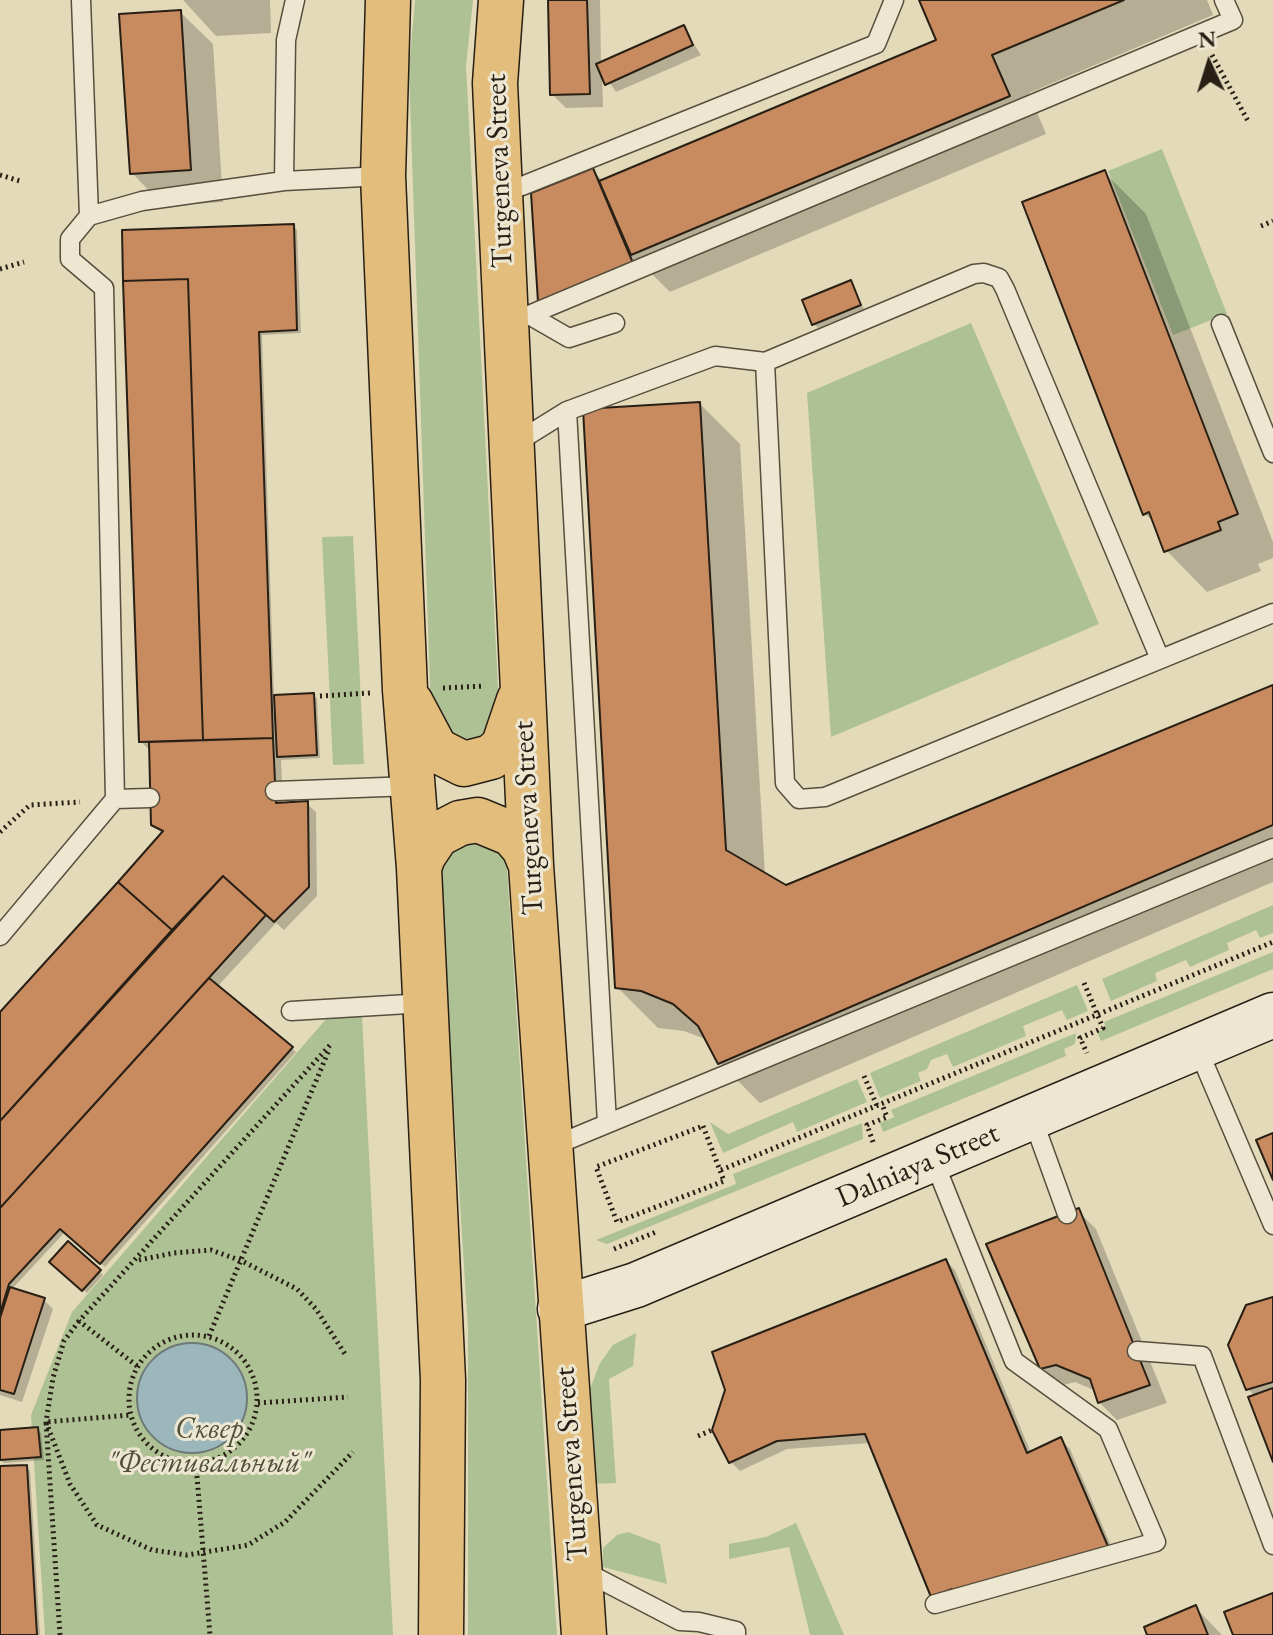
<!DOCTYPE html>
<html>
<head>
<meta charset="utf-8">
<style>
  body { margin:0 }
  #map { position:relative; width:1273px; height:1635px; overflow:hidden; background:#e3dab9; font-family:"EB Garamond",serif }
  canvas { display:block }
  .north { position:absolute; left:1169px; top:24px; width:80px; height:80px; -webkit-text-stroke:6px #ede7d2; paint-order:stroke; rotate:356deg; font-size:22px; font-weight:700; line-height:32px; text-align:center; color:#281f15 }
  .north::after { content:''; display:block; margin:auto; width:28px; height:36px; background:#281f15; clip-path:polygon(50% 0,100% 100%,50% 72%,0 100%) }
</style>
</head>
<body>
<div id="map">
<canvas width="1273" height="1635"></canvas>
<div class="north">N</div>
</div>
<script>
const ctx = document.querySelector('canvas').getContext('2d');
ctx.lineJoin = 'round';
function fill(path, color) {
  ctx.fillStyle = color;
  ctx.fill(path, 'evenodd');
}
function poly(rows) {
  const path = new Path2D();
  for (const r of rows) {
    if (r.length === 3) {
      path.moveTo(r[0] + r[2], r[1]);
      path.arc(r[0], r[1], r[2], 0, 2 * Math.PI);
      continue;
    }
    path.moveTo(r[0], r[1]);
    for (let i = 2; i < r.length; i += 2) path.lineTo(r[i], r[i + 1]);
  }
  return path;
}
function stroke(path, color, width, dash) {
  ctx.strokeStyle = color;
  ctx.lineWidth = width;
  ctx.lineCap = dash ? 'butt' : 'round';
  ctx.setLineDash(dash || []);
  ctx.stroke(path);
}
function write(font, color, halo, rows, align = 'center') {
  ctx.font = font + ' "EB Garamond",serif';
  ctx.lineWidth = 6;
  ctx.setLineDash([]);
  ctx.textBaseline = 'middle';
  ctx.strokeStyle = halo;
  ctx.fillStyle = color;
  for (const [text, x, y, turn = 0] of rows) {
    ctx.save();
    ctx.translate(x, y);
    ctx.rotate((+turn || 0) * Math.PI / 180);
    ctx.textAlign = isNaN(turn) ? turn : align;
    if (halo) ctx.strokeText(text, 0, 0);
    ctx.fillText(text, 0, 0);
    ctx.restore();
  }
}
fill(poly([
  [415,0,473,0,466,66,500,726,464,753,431,714,409,70],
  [1162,149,1227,314,1173,335,1108,171],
  [971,323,1099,624,831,737,807,393],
  [353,536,364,764,333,765,322,537],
  [471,836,506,854,557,1635,468,1635,468,1329,438,857],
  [1273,905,1273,933,1260,938,1256,930,1227,943,1229,950,1190,967,1186,960,1155,973,1157,981,1111,1001,1102,979],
  [1273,952,1273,969,1101,1041,1097,1032,1106,1028,1104,1022],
  [1077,985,1088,1011,1067,1020,1062,1010,1023,1026,1026,1036,953,1067,947,1054,931,1060,927,1069,918,1073,921,1081,880,1098,870,1073],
  [362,1016,393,1635,45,1635,31,1415,72,1312,327,1018],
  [1076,1033,1075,1044,1064,1049,1066,1056,883,1132,880,1123,894,1117,891,1110],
  [857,1079,867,1102,797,1132,793,1122,723,1153,710,1122,728,1134],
  [862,1123,863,1139,607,1244,596,1240,736,1184,733,1174],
  [636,1333,633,1366,609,1379,616,1483,591,1484,585,1402,600,1363,613,1345],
  [796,1523,844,1635,810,1635,789,1547,729,1559,729,1544,766,1537],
  [628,1532,660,1544,667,1584,603,1567,603,1548,617,1535]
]), '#aec194');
const water = poly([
  [192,1398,55]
]);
fill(water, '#9cb7bc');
stroke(water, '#6e7a79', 2);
fill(poly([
  [183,0,270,0,271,33,216,36],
  [550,0,600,0,601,64,683,27,701,55,616,92,602,72,603,107,566,108,552,94],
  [921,0,1207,0,1213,15,1029,93,1046,134,670,292,638,260,645,277,553,314,593,171,604,182,938,41],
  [180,12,213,44,223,202,164,206,132,173],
  [1105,173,1146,214,1273,542,1273,558,1258,564,1261,571,1207,592,1166,550,1156,524,1145,514],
  [293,226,297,230,301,333,262,335,274,697,313,695,317,699,320,758,281,760,283,805,307,804,316,812,317,896,284,930,276,923,217,987,296,1052,105,1267,65,1232,11,1290,44,1300,53,1309,22,1402,0,1395,0,1015,163,834,153,824,152,752,141,742,124,232],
  [850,282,864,309,818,328,814,324],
  [700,404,740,444,765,875,786,887,1273,687,1273,882,760,1103,719,1062,708,1040,684,1031,658,1028,617,987],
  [1078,1211,1096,1229,1167,1403,1117,1420,1099,1402,1096,1391,1075,1382,1060,1386,1042,1368],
  [69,1244,103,1275,87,1293,52,1262],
  [946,1261,955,1270,1031,1453,1061,1440,1070,1449,1117,1560,942,1605,870,1443,787,1449,740,1471,731,1462,715,1430],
  [1273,1299,1273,1456,1256,1397,1248,1389],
  [37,1429,41,1433,44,1460,4,1463,0,1460,0,1432],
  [26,1467,30,1471,40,1635,0,1635,0,1468],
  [1195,1607,1222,1635,1149,1635]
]), '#0003');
const building = poly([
  [548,0,587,0,590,94,550,95,548,0],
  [919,0,1124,0,992,55,1010,96,631,255,599,181,936,40,919,0],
  [181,10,191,170,130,174,119,14,181,10],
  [684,25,693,45,605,85,596,64,684,25],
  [593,168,633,263,538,302,531,193,593,168],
  [1105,170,1238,514,1218,522,1221,530,1164,552,1149,512,1143,515,1022,202,1105,170],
  [294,224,297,330,259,332,273,738,203,740,188,279,123,281,122,230,294,224],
  [188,279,203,740,139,742,123,281,188,279],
  [851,280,861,305,812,325,802,300,851,280],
  [700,402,726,850,786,885,1273,685,1273,825,718,1064,698,1026,673,1004,641,991,615,988,583,409,700,402],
  [314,693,317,755,277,757,274,695,314,693],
  [273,738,276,803,308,801,309,887,274,922,223,876,172,930,118,882,163,831,151,825,149,742,273,738],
  [223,876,266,915,0,1208,0,1121,223,876],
  [118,882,172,930,0,1121,0,1012,118,882],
  [209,978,293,1047,100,1264,60,1229,9,1284,0,1313,0,1208,209,978],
  [1273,1133,1273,1180,1256,1140,1273,1133],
  [1079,1208,1150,1385,1098,1403,1090,1379,1056,1365,1040,1369,986,1244,1079,1208],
  [68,1241,101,1270,82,1291,49,1262,68,1241],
  [946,1259,1027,1453,1061,1437,1110,1551,955,1595,952,1589,931,1597,865,1434,777,1441,729,1463,712,1430,725,1390,712,1352,946,1259],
  [10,1287,45,1298,14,1394,0,1390,0,1318,10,1287],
  [1273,1297,1273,1382,1246,1390,1228,1345,1246,1305,1273,1297],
  [1273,1388,1273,1462,1248,1397,1273,1388],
  [38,1427,41,1457,0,1460,0,1430,38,1427],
  [27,1465,37,1635,0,1635,0,1466,27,1465],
  [1273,1593,1273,1635,1233,1635,1224,1612,1273,1593],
  [1196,1605,1208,1635,1147,1635,1144,1627,1196,1605]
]);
fill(building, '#c88b5f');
stroke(building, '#281f15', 2);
const lane = poly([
  [81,0,89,216,70,239,70,259,104,288,115,799],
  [284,181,286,40,295,0],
  [500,188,522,186,876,44,894,0],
  [89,216,142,201,284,181,383,176],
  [529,315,569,338,615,323],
  [506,320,529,315,1233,20,1224,0],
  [1221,324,1273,453],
  [765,362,785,783,799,799,825,797,1273,613],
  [567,411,607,1123],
  [514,444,567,411,715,356,765,362,974,274,984,273,999,278,1005,289,1160,659],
  [275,791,412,786],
  [0,936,115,799,150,798],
  [291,1011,425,1003],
  [1197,1047,1273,1225],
  [1032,1117,1067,1214],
  [551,1147,1273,848],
  [933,1159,1014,1361,1108,1429,1156,1542,935,1604],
  [1137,1351,1202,1356,1273,1545],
  [580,1569,680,1621,699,1622,736,1631,736,1635]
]);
const secondary = poly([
  [560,1309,636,1285,1273,1015]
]);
const primary = poly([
  [388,0,383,176,405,690,419,868,443,1380,441,1635],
  [501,0,495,83,531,865,584,1635],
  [411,703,436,750,464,764,491,757,503,747,519,700],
  [419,868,423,856,437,835,460,823,478,820,512,834,524,848,531,865]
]);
stroke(lane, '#574e3e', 21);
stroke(secondary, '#281f15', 47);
stroke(primary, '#281f15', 47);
stroke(poly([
  [1212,55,1248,121],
  [0,175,20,181],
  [1261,226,1273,221],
  [0,269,24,262],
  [443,688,485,686],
  [320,696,370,693],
  [0,832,30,805,80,802],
  [1084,983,1103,1028,1080,1038,1087,1053],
  [864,1076,877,1106],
  [703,1126,724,1181,617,1222,596,1167,703,1126],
  [873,1142,867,1125,887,1117,882,1104],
  [721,1170,1273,942],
  [614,1249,656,1232],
  [139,1260,174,1253,211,1250,242,1261,297,1289,316,1309,345,1354],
  [79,1321,64,1341,53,1378,46,1422,70,1484,97,1525,152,1550,187,1555,248,1545,285,1522,353,1452],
  [193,1399,64],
  [209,1336,329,1050],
  [137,1366,79,1321,332,1043],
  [258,1403,348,1397],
  [698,1436,712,1430],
  [196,1464,210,1635],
  [60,1635,46,1422,130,1415]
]), '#281f15', 5, [2, 4]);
stroke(lane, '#ede7d2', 18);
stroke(secondary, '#ede7d2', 44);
stroke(primary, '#e2bd7c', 44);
write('30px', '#281f15', '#ede7d2', [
  ["Turgeneva Street",500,171,-92],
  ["Turgeneva Street",529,818,-93],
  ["Dalniaya Street",918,1166,-23],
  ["Turgeneva Street",572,1464,-94]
]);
write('italic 30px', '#50503b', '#ede7d2', [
  ["Сквер",209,1430],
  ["\"Фестивальный\"",209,1464]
]);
</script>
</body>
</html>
